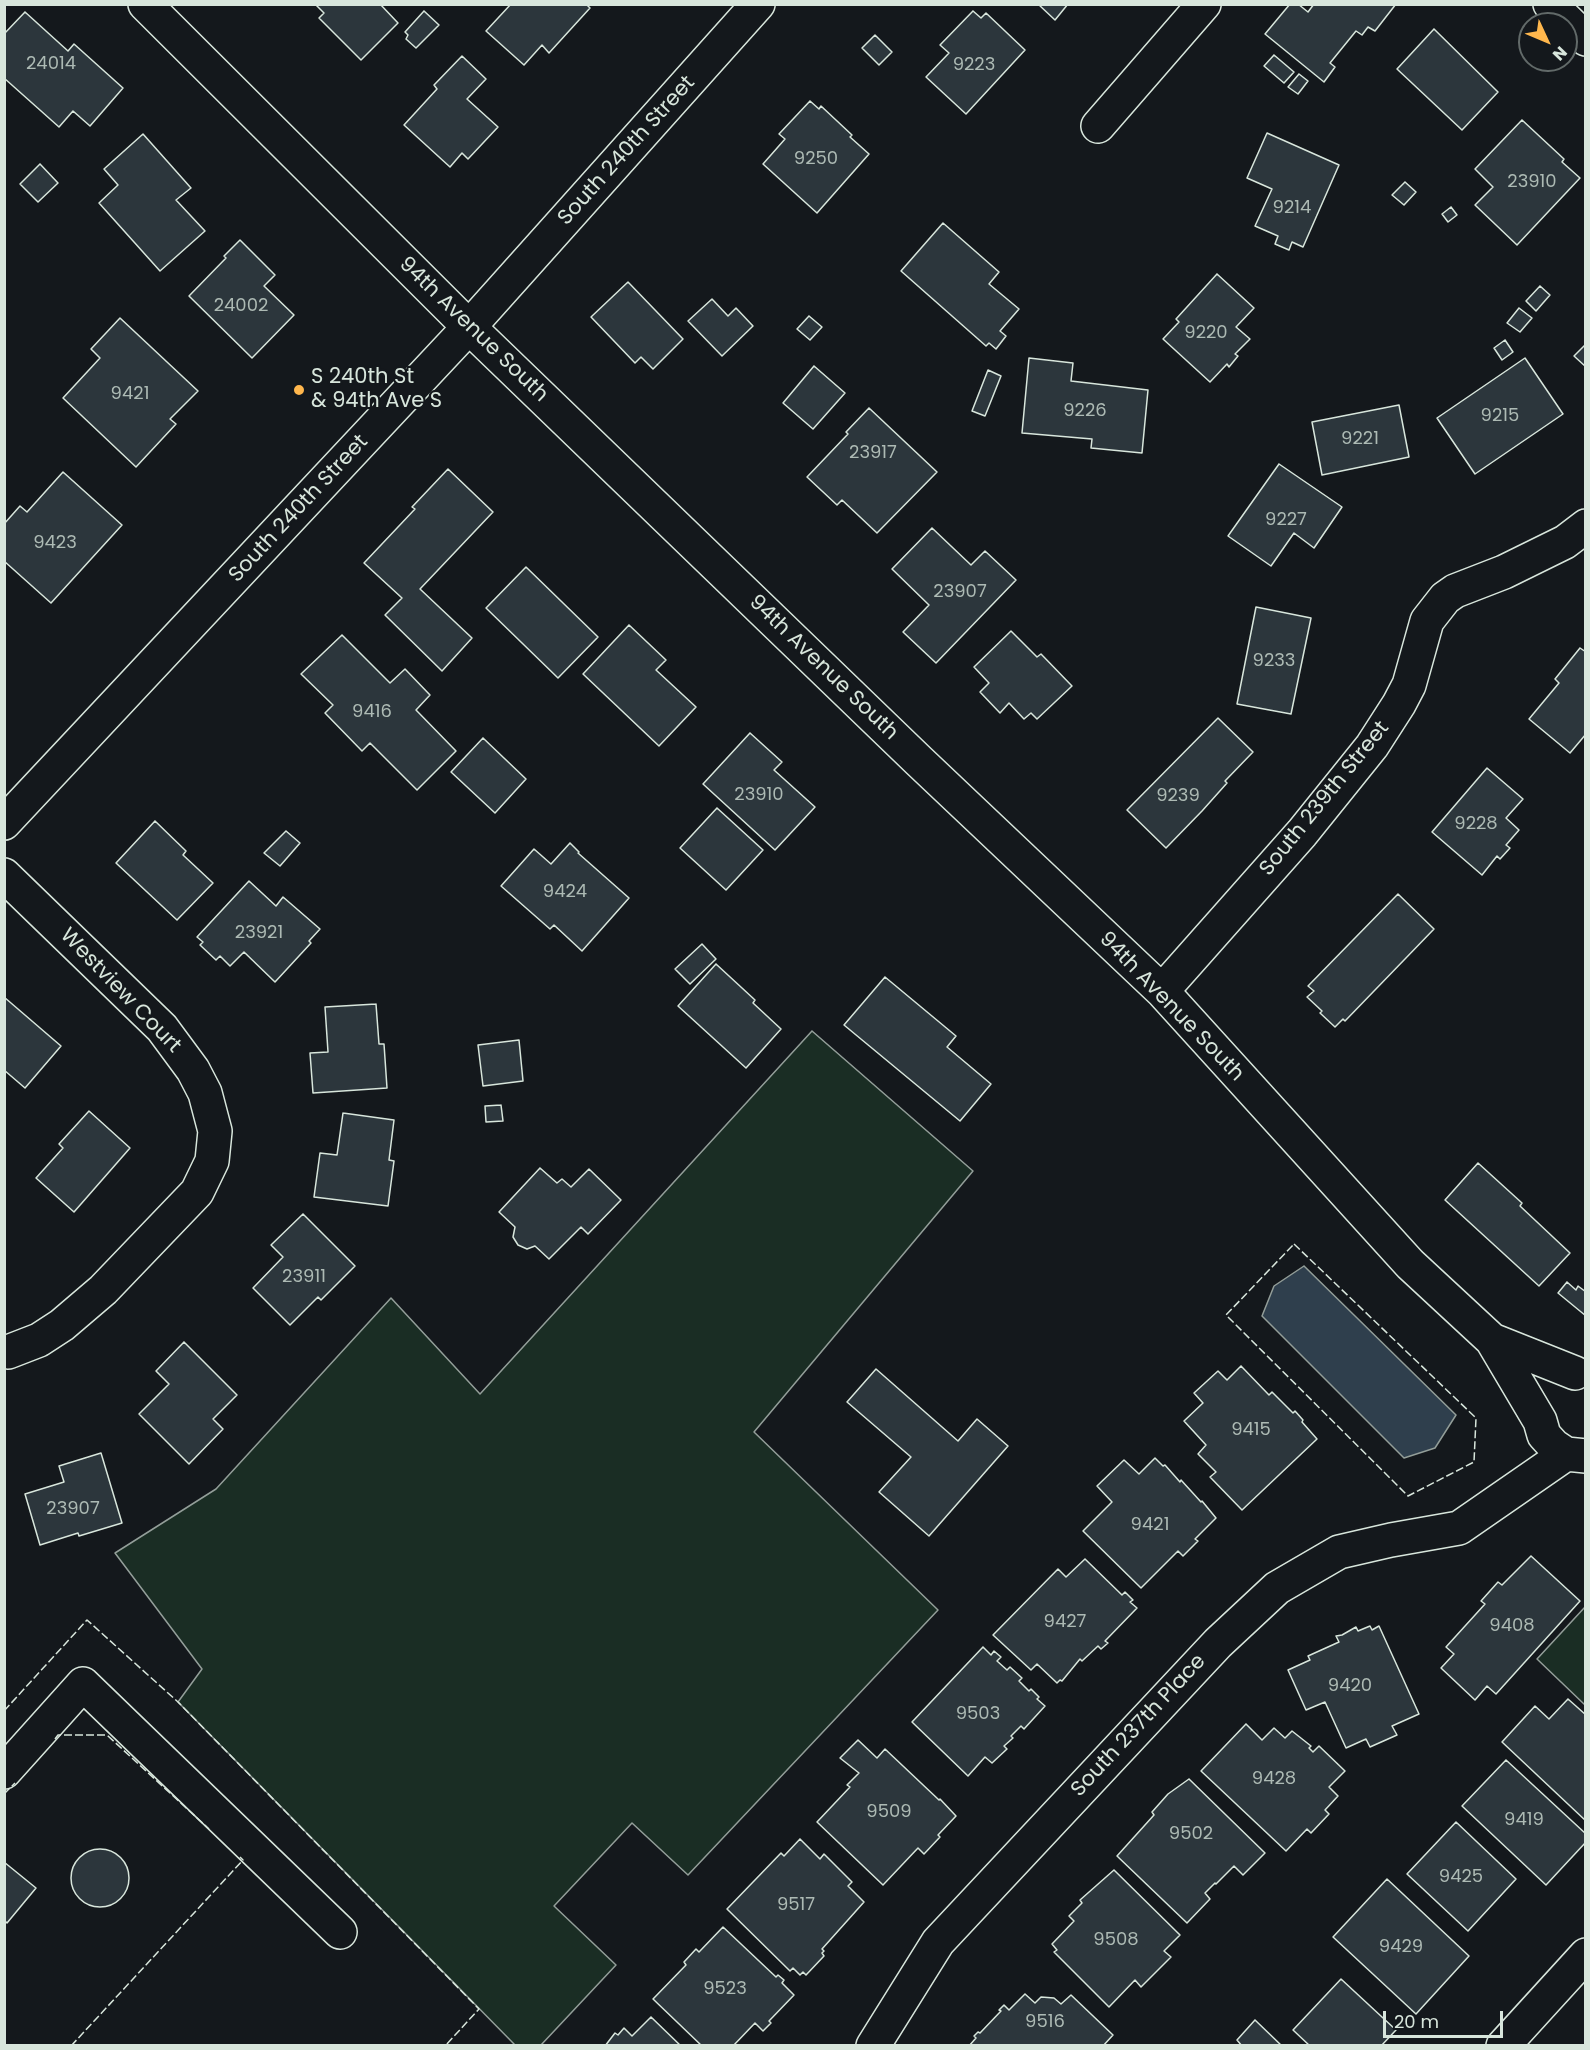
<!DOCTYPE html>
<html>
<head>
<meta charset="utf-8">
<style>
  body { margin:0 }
  #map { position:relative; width:1590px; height:2050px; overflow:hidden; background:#14181c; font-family:Poppins,sans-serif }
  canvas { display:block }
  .frame { position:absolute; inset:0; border:6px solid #d8e6dc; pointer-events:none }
  .north { position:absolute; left:1518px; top:12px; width:60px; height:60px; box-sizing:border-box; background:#14181c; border:2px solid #626a69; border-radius:50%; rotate:134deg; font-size:16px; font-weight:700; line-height:24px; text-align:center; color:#d8e6dc }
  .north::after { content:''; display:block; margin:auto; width:21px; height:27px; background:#ffb74d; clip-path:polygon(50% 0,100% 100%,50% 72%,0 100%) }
  .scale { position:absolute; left:1383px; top:2011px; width:120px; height:27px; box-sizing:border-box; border:3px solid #d8e6dc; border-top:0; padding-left:8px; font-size:18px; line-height:21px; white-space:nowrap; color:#d8e6dc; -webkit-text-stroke:4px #14181c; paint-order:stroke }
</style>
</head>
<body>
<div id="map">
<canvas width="1590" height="2050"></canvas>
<div class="frame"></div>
<div class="north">N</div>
<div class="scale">20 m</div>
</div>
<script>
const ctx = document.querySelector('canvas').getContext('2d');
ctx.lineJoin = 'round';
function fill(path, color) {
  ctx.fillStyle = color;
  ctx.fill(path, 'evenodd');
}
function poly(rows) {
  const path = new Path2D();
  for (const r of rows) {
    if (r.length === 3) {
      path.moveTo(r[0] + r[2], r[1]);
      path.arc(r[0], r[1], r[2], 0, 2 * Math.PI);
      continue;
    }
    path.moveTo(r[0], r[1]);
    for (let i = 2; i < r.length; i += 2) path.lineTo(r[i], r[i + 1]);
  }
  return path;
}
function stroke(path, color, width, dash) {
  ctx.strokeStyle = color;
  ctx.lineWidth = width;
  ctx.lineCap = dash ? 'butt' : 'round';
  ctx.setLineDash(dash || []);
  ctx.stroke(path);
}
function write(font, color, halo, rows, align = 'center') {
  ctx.font = font + ' Poppins,sans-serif';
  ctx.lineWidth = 4.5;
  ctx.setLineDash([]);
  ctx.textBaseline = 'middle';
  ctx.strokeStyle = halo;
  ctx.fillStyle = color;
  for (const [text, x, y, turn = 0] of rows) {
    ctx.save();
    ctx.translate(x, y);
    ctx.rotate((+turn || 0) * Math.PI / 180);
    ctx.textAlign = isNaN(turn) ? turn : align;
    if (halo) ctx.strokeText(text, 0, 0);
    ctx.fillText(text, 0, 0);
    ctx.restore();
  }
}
const green = poly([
  [812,1031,973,1171,754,1432,938,1610,688,1875,632,1823,554,1906,616,1965,541,2045,515,2045,178,1702,202,1669,115,1553,216,1489,391,1298,480,1394,812,1031],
  [1585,1607,1585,1705,1537,1659,1585,1607]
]);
fill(green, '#1a2d24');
stroke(green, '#939e99', 1.5);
const water = poly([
  [1304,1266,1456,1415,1435,1448,1404,1458,1262,1316,1274,1286,1304,1266]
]);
fill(water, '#2f3f4d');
stroke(water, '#939e99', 1.5);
const building = poly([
  [315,4,380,4,398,23,361,60,319,18,324,13,315,4],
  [511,4,586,4,590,8,549,53,542,45,524,65,486,31,511,4],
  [1038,4,1068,4,1055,20,1038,4],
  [1290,4,1298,4,1308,12,1314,4,1396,4,1375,31,1368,27,1362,35,1356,31,1330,63,1335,67,1324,82,1265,34,1290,4],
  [424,11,439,25,416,48,406,39,408,35,405,32,424,11],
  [973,11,981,18,986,13,1025,50,966,114,926,77,949,53,940,45,973,11],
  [25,12,68,51,74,44,123,88,90,126,73,111,59,127,4,78,4,34,25,12],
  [1434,29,1498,92,1462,130,1397,69,1434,29],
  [875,35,892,52,879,65,862,48,875,35],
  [1274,55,1294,72,1284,83,1264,66,1274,55],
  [462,56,486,79,467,99,498,127,468,159,462,153,450,167,404,125,437,89,434,85,462,56],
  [1299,74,1308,81,1298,94,1288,87,1299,74],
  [810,101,819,109,821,106,852,135,850,137,869,154,817,213,763,164,785,139,779,134,810,101],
  [1522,120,1564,159,1562,162,1580,178,1517,245,1475,205,1493,187,1475,169,1522,120],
  [1267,133,1339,165,1303,247,1292,242,1289,250,1275,244,1278,236,1255,226,1272,189,1247,178,1267,133],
  [143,134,191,188,176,200,205,231,160,271,99,203,118,185,104,169,143,134],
  [40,164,58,183,38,202,20,184,40,164],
  [1405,182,1416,192,1404,205,1392,195,1405,182],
  [1451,207,1457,215,1448,222,1442,214,1451,207],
  [943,223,999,272,989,284,1019,309,1000,331,1006,336,996,349,989,343,986,346,901,271,943,223],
  [240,240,275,275,264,286,294,315,252,358,189,296,226,258,224,256,240,240],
  [1217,274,1254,308,1236,327,1250,339,1235,354,1238,356,1229,367,1227,364,1210,382,1163,339,1179,322,1176,319,1217,274],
  [628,282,683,339,653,369,641,357,635,363,591,317,628,282],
  [1540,286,1550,295,1536,311,1526,301,1540,286],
  [712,299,728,316,736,308,753,326,722,356,688,321,712,299],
  [1519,308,1532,318,1520,332,1507,323,1519,308],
  [809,316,822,327,810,340,797,329,809,316],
  [120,318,198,391,170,419,176,424,136,467,63,398,100,358,91,349,120,318],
  [1505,340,1513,352,1502,360,1494,348,1505,340],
  [1586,344,1586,367,1574,356,1586,344],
  [1029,358,1073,363,1071,381,1148,390,1142,453,1091,448,1092,439,1022,433,1029,358],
  [1525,358,1563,414,1475,474,1437,418,1525,358],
  [814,366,845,393,813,429,783,403,814,366],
  [988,370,1001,376,985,416,972,411,988,370],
  [1399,405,1409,457,1322,475,1312,422,1399,405],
  [869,408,937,472,877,533,842,500,837,505,807,477,848,434,846,432,869,408],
  [1279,464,1342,507,1314,548,1294,533,1271,566,1228,536,1279,464],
  [448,469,493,512,420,589,472,638,442,671,385,615,402,598,364,563,415,509,412,507,448,469],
  [63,472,122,525,51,603,4,561,4,524,20,506,27,512,63,472],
  [932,528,971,565,985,551,1016,580,936,663,903,632,929,605,892,569,932,528],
  [526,567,598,637,558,678,486,608,526,567],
  [1256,607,1311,618,1291,714,1237,704,1256,607],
  [629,625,666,660,656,670,696,707,659,746,583,674,629,625],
  [1011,631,1037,657,1041,654,1072,686,1037,719,1031,713,1024,719,1009,703,1000,713,980,692,989,683,974,667,1011,631],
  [342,635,390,683,405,669,430,695,416,710,456,751,417,790,370,743,362,751,325,713,333,705,301,674,342,635],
  [1580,648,1586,652,1586,734,1570,753,1529,719,1559,683,1555,679,1580,648],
  [1218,718,1253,752,1225,781,1227,783,1202,811,1166,848,1127,810,1218,718],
  [750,733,782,762,774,770,815,807,775,850,703,784,750,733],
  [483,738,526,779,495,813,451,772,483,738],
  [1487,768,1523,799,1506,818,1519,830,1506,845,1510,848,1500,859,1497,856,1482,875,1432,832,1487,768],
  [717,808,763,850,726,890,680,848,717,808],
  [155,821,186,851,183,855,213,883,177,920,116,863,155,821],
  [286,831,300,843,280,866,264,853,286,831],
  [570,843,579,852,578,853,629,898,582,951,554,925,550,929,501,886,534,849,551,864,570,843],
  [249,881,276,906,283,897,320,929,309,941,311,943,275,982,244,952,230,966,220,956,216,960,200,945,203,942,197,937,249,881],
  [1398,894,1434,929,1345,1021,1343,1019,1335,1027,1320,1013,1322,1011,1307,997,1314,991,1308,986,1398,894],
  [702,944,716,959,690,984,675,969,702,944],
  [716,964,755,1000,753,1003,781,1029,746,1068,678,1006,716,964],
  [885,977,956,1036,947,1047,991,1084,960,1121,844,1025,885,977],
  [4,997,61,1046,25,1088,4,1070,4,997],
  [376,1004,379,1044,384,1044,387,1088,313,1093,310,1053,328,1052,325,1007,376,1004],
  [519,1040,523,1081,483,1086,478,1045,519,1040],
  [501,1105,503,1121,486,1122,485,1106,501,1105],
  [89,1111,130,1148,74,1212,36,1178,63,1148,59,1144,89,1111],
  [343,1113,394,1120,389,1160,394,1161,388,1206,314,1197,320,1153,337,1155,343,1113],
  [1478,1163,1522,1203,1520,1206,1570,1253,1539,1286,1445,1200,1478,1163],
  [540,1168,557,1183,562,1179,571,1187,589,1169,621,1200,588,1234,581,1227,549,1259,535,1246,527,1249,518,1245,513,1237,515,1227,499,1212,540,1168],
  [303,1214,355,1266,321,1300,318,1297,290,1325,253,1288,283,1257,271,1245,303,1214],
  [1567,1282,1576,1290,1578,1286,1586,1292,1586,1316,1558,1293,1567,1282],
  [184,1342,237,1395,213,1419,223,1429,189,1464,139,1414,169,1384,156,1371,184,1342],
  [1241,1366,1269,1395,1272,1392,1293,1413,1295,1411,1303,1420,1302,1422,1317,1439,1242,1510,1210,1477,1216,1472,1198,1454,1206,1445,1184,1421,1203,1403,1194,1393,1218,1371,1227,1380,1241,1366],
  [876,1369,958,1441,977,1419,1008,1446,929,1536,879,1492,911,1457,847,1402,876,1369],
  [101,1453,122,1523,79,1536,78,1533,40,1545,25,1494,64,1482,59,1466,101,1453],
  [1155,1458,1163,1466,1165,1465,1180,1482,1181,1480,1201,1502,1202,1501,1216,1518,1195,1539,1198,1541,1183,1556,1178,1551,1141,1588,1083,1531,1112,1502,1097,1486,1124,1460,1139,1474,1155,1458],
  [1531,1556,1580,1601,1496,1694,1487,1686,1475,1700,1441,1668,1454,1654,1446,1647,1485,1604,1481,1601,1498,1582,1502,1585,1531,1556],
  [1085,1559,1122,1595,1125,1592,1133,1600,1130,1602,1137,1608,1105,1641,1108,1643,1101,1649,1098,1646,1082,1661,1080,1659,1062,1681,1060,1680,1057,1683,1037,1664,1031,1670,993,1635,1058,1569,1066,1577,1085,1559],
  [1370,1626,1372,1630,1379,1626,1419,1714,1392,1726,1397,1735,1370,1747,1366,1739,1346,1748,1325,1702,1306,1710,1288,1670,1310,1660,1308,1656,1339,1642,1336,1636,1342,1635,1356,1627,1358,1631,1370,1626],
  [983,1647,991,1655,994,1651,1001,1657,997,1661,1007,1670,1010,1667,1022,1678,1019,1681,1029,1691,1031,1689,1039,1697,1037,1699,1045,1706,1024,1729,1021,1726,1011,1736,1013,1738,1004,1746,1007,1749,992,1763,985,1757,968,1776,912,1722,983,1647],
  [1568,1699,1586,1715,1586,1821,1502,1742,1535,1706,1549,1719,1568,1699],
  [1246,1724,1262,1740,1274,1728,1285,1738,1292,1731,1311,1746,1309,1748,1313,1752,1319,1746,1345,1771,1329,1787,1338,1796,1325,1810,1329,1814,1311,1833,1307,1829,1286,1851,1201,1771,1246,1724],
  [858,1740,877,1758,885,1749,939,1800,940,1799,956,1816,938,1835,940,1837,924,1854,918,1848,883,1885,817,1822,850,1787,847,1785,859,1773,840,1758,858,1740],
  [1506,1760,1586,1834,1586,1842,1546,1885,1462,1806,1506,1760],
  [1189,1779,1265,1853,1243,1875,1234,1866,1216,1884,1215,1883,1205,1893,1210,1899,1187,1923,1117,1856,1154,1815,1152,1812,1168,1794,1189,1779],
  [1456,1822,1516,1879,1468,1931,1407,1874,1456,1822],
  [800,1839,820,1859,824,1854,852,1882,848,1886,864,1902,822,1949,824,1951,822,1953,824,1956,806,1975,803,1972,800,1975,793,1968,790,1971,727,1909,781,1853,784,1856,800,1839],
  [100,1878,29],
  [4,1862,36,1888,7,1923,4,1920,4,1862],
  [1114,1870,1180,1935,1164,1951,1171,1957,1141,1987,1135,1980,1109,2007,1054,1952,1057,1950,1052,1944,1074,1921,1069,1916,1082,1903,1080,1900,1114,1870],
  [1387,1879,1469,1956,1416,2014,1333,1937,1387,1879],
  [723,1927,776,1977,778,1975,784,1980,782,1983,794,1995,769,2021,771,2023,763,2031,755,2023,733,2046,702,2046,653,1999,686,1965,684,1962,696,1949,699,1952,723,1927],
  [1341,1979,1396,2030,1381,2046,1310,2046,1293,2030,1341,1979],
  [1025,1994,1035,2003,1041,1997,1054,1998,1061,2004,1071,1995,1113,2035,1103,2046,969,2046,976,2038,974,2036,978,2032,980,2033,1001,2011,999,2010,1004,2005,1009,2010,1025,1994],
  [651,2017,681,2046,605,2046,615,2033,618,2035,624,2028,632,2036,651,2017],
  [1255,2020,1282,2046,1242,2046,1237,2040,1255,2020]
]);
fill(building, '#2c363c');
stroke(building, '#d8e6dc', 1.5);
const minor = poly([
  [145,4,469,327,919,761,1162,991,1410,1264,1492,1340,1540,1421,1544,1435,1554,1446,1566,1454,1586,1456],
  [1550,4,1586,39],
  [1098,126,1204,4],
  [4,875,162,1028,193,1070,205,1093,215,1131,212,1161,197,1192,103,1290,62,1325,39,1340,8,1352],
  [1162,991,1302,833,1372,746,1399,704,1409,685,1427,621,1445,598,1455,591,1504,572,1565,542,1586,526],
  [1492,1340,1575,1373],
  [4,1772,83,1684,340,1932],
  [873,2046,938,1942,1218,1643,1277,1588,1339,1552,1391,1540,1459,1528,1566,1454],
  [1503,2046,1586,1955]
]);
const major = poly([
  [4,823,469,327,758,4]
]);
stroke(minor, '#d8e6dc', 36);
stroke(major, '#d8e6dc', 36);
stroke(minor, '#14181c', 33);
stroke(major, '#14181c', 33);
stroke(poly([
  [1294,1244,1476,1418,1474,1462,1408,1496,1226,1315,1294,1244],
  [4,1711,87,1620,178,1702,479,2009,445,2046],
  [55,1739,58,1735,107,1735,209,1829],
  [4,1794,15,1783],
  [71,2046,243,1860,240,1857]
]), '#d8e6dc', 1.5, [8, 3]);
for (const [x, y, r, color] of [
  [299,390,6,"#ffb74d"]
]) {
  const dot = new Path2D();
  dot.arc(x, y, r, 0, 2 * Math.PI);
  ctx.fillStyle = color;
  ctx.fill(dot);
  stroke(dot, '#14181c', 2);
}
write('18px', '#adbab4', null, [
  ["24014",51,64],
  ["9223",974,65],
  ["9250",816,159],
  ["23910",1532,182],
  ["9214",1292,208],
  ["24002",241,306],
  ["9220",1206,333],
  ["9421",130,394],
  ["9226",1085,411],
  ["9215",1500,416],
  ["9221",1360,439],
  ["23917",873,453],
  ["9227",1286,520],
  ["9423",55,543],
  ["23907",960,592],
  ["9233",1274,661],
  ["9416",372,712],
  ["23910",759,795],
  ["9239",1178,796],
  ["9228",1476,824],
  ["9424",565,892],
  ["23921",259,933],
  ["23911",304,1277],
  ["9415",1251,1430],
  ["23907",73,1509],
  ["9421",1150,1525],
  ["9427",1065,1622],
  ["9408",1512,1626],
  ["9420",1350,1686],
  ["9503",978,1714],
  ["9428",1274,1779],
  ["9509",889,1812],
  ["9419",1524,1820],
  ["9502",1191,1834],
  ["9425",1461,1877],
  ["9517",796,1905],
  ["9508",1116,1940],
  ["9429",1401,1947],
  ["9523",725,1989],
  ["9516",1045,2022]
]);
write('21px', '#d8e6dc', '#14181c', [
  ["South 240th Street",627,151,-48],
  ["94th Avenue South",473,330,44],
  ["South 240th Street",299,509,-47],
  ["94th Avenue South",823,668,44],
  ["South 239th Street",1325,799,-51],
  ["Westview Court",120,991,46],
  ["94th Avenue South",1171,1007,46],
  ["South 237th Place",1139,1726,-47]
]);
write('21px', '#d8e6dc', '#14181c', [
  ["S 240th St",311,378],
  ["& 94th Ave S",311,402]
], 'left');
</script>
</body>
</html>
